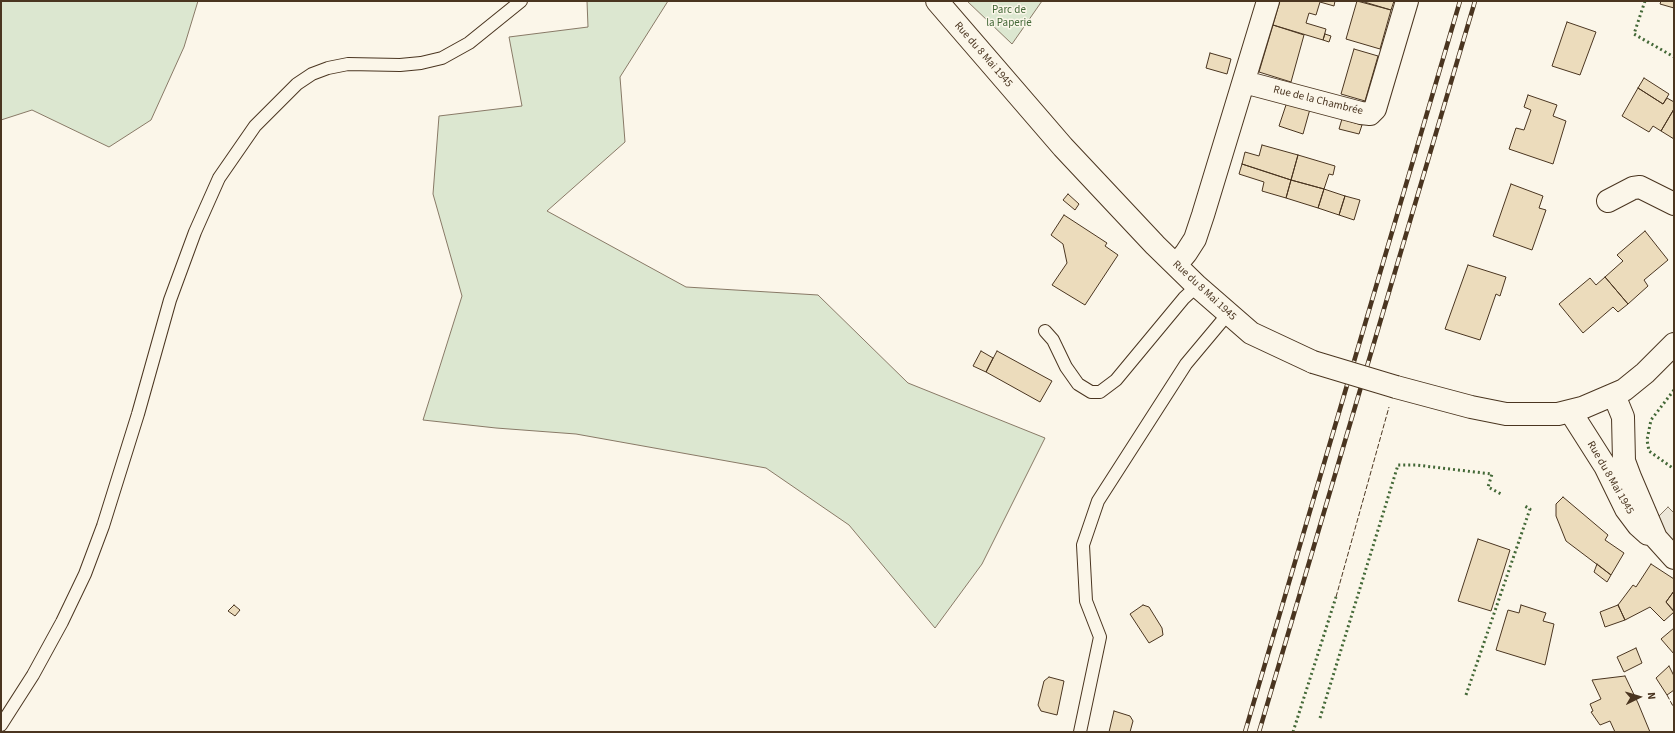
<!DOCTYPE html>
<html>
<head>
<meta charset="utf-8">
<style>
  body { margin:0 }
  #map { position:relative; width:1675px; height:733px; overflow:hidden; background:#fbf6e9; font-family:"Source Sans 3",sans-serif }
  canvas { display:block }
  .frame { position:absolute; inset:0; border:2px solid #4a3520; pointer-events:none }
  .north { position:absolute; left:1619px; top:677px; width:40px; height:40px; -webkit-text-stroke:3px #fbf6e9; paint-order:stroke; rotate:85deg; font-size:11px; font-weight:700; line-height:16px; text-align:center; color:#4a3520 }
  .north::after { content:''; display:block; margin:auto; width:14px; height:18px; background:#4a3520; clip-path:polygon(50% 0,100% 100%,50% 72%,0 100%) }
</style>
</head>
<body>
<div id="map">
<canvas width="1675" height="733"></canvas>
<div class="frame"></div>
<div class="north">N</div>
</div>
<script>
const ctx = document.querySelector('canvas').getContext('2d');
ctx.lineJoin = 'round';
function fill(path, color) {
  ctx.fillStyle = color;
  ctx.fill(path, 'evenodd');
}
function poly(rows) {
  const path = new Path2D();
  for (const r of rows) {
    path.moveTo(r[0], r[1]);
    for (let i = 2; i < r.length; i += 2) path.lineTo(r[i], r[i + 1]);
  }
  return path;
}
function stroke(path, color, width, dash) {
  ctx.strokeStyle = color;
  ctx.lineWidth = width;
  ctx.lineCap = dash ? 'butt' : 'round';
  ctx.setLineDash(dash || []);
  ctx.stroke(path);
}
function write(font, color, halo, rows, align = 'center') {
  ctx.font = font + ' "Source Sans 3",sans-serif';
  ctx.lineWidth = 3;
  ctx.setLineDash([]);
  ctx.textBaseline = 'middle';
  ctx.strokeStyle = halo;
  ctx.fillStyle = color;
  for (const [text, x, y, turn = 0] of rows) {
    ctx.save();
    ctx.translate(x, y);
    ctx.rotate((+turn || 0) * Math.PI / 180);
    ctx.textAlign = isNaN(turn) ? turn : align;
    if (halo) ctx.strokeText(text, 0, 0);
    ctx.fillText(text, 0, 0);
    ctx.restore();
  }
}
const green = poly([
  [1,1,198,1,184,47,151,120,109,147,32,110,1,120,1,1],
  [587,1,668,1,620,77,625,142,547,211,686,287,818,295,908,383,1045,438,982,564,935,628,849,525,766,468,576,434,496,428,423,420,462,296,433,194,439,116,522,106,509,37,588,27,587,1],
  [967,1,1042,1,1012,44,967,1]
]);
fill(green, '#dce7d0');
stroke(green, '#887966', 1);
const parking = poly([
  [1668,507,1674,513,1674,543,1653,522,1668,507]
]);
fill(parking, '#ede7d9');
stroke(parking, '#887966', 1);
const building = poly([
  [1280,1,1335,1,1334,6,1320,2,1316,15,1309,13,1306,23,1326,29,1323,40,1273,25,1280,1],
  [1357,1,1391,10,1380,49,1346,39,1357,1],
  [1361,1,1394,1,1391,10,1361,1],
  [1661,1,1674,1,1674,8,1660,4,1661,1],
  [1567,22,1596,32,1580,75,1552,66,1567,22],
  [1273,25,1304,35,1291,82,1259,72,1273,25],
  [1325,34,1331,36,1329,42,1323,40,1325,34],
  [1354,49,1378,56,1365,101,1341,94,1354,49],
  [1210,53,1231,59,1227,74,1206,68,1210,53],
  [1644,78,1669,94,1663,104,1638,88,1644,78],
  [1638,88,1663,104,1667,98,1674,102,1674,109,1661,131,1653,126,1649,132,1622,116,1638,88],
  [1528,95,1557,105,1553,116,1566,121,1553,164,1509,149,1516,128,1524,130,1531,110,1524,107,1528,95],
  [1287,102,1310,109,1303,134,1279,126,1287,102],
  [1674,109,1674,139,1661,131,1674,109],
  [1342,119,1362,125,1359,134,1339,129,1342,119],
  [1262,145,1298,155,1291,180,1242,164,1245,152,1259,156,1262,145],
  [1298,155,1335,166,1333,175,1329,174,1324,189,1291,180,1298,155],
  [1242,164,1291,180,1286,198,1262,191,1264,182,1239,174,1242,164],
  [1291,180,1324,189,1318,208,1286,198,1291,180],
  [1511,184,1543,196,1539,208,1546,210,1532,250,1493,236,1511,184],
  [1324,189,1345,196,1339,215,1318,208,1324,189],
  [1068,194,1079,204,1075,210,1063,200,1068,194],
  [1345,196,1360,200,1354,220,1339,215,1345,196],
  [1064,215,1107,243,1105,246,1118,255,1085,305,1052,285,1067,263,1063,244,1051,235,1064,215],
  [1645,231,1668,260,1644,280,1648,286,1628,304,1605,277,1623,261,1617,255,1645,231],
  [1468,265,1506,277,1500,296,1496,294,1480,340,1445,329,1468,265],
  [1605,277,1628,304,1618,312,1613,307,1583,333,1559,304,1590,278,1596,285,1605,277],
  [981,351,993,358,986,372,973,366,981,351],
  [997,351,1052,381,1040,402,986,372,997,351],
  [1563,497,1608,535,1605,540,1624,553,1611,575,1566,541,1556,516,1556,504,1563,497],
  [1478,539,1510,550,1491,611,1458,601,1478,539],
  [1597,564,1611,575,1607,582,1594,572,1597,564],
  [1651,564,1674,579,1674,591,1666,602,1674,612,1664,621,1650,607,1625,620,1618,605,1633,585,1636,587,1651,564],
  [1674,591,1674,611,1666,602,1674,591],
  [234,605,240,610,235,616,228,611,234,605],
  [1143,605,1149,607,1162,628,1163,635,1149,643,1130,614,1143,605],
  [1521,605,1546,613,1543,621,1554,624,1545,665,1496,650,1508,610,1519,613,1521,605],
  [1618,605,1625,620,1605,627,1600,612,1618,605],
  [1674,628,1674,654,1661,639,1674,628],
  [1636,648,1642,663,1624,672,1617,657,1636,648],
  [1669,666,1674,676,1674,690,1667,695,1656,678,1669,666],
  [1625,676,1638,703,1650,732,1615,732,1610,721,1600,725,1591,712,1593,711,1590,704,1601,699,1592,680,1625,676],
  [1049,677,1064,681,1057,715,1041,711,1038,705,1044,681,1049,677],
  [1114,711,1130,716,1133,721,1130,732,1109,732,1114,711]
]);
fill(building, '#ecdcbc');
stroke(building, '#4a3520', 1);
const service = poly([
  [1045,331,1053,340,1066,367,1078,384,1091,392,1100,392,1116,380,1184,298,1197,286],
  [1,725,33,675,62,622,85,574,103,526,138,414,170,300,195,232,219,178,255,126,297,84,312,74,328,68,348,64,400,65,421,63,442,58,469,43,521,1],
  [1080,732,1100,637,1086,601,1083,545,1098,501,1186,364,1227,315]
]);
const minor = poly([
  [937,1,1063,147,1155,245,1197,286,1251,333,1313,362],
  [1244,82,1361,113,1370,114,1375,109,1407,1],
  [1608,201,1633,188,1640,187,1674,204],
  [1176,265,1186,253,1195,239,1203,215,1268,1],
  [1396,387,1471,407,1506,414,1558,414,1582,408,1624,390,1645,373,1674,344],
  [1614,395,1623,417,1624,461,1630,477,1656,538,1674,558],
  [1570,411,1605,466,1626,509,1638,525,1648,534]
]);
stroke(service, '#4a3520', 14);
stroke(minor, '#4a3520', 24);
stroke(service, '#fbf6e9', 12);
stroke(minor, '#fbf6e9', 22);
const rail = poly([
  [1245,732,1460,1],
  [1259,732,1475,1]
]);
stroke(rail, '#4a3520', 4.5);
stroke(rail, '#fbf6e9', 3, [9]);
const minorBridge = poly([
  [1313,362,1396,387]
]);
stroke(minorBridge, '#4a3520', 24, []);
stroke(minorBridge, '#fbf6e9', 22);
stroke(poly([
  [1645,1,1634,34,1674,57],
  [1674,390,1651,420,1647,440,1649,451,1674,469],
  [1466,695,1530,509,1523,505],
  [1320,718,1398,465,1416,465,1492,474,1488,487,1503,495],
  [1293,732,1336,597]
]), '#436837', 3, [2, 3]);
stroke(poly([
  [1336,597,1389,407],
  [1667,695,1674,708]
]), '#4a3520', 1, [5, 2]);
write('11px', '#436837', '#fbf6e9', [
  ["Parc de",1009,11],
  ["la Paperie",1009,24]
]);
write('11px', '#4a3520', '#fbf6e9', [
  ["Rue du 8 Mai 1945",983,55,49],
  ["Rue de la Chambrée",1318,101,14],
  ["Rue du 8 Mai 1945",1204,291,43],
  ["Rue du 8 Mai 1945",1610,478,60]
]);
</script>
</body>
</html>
